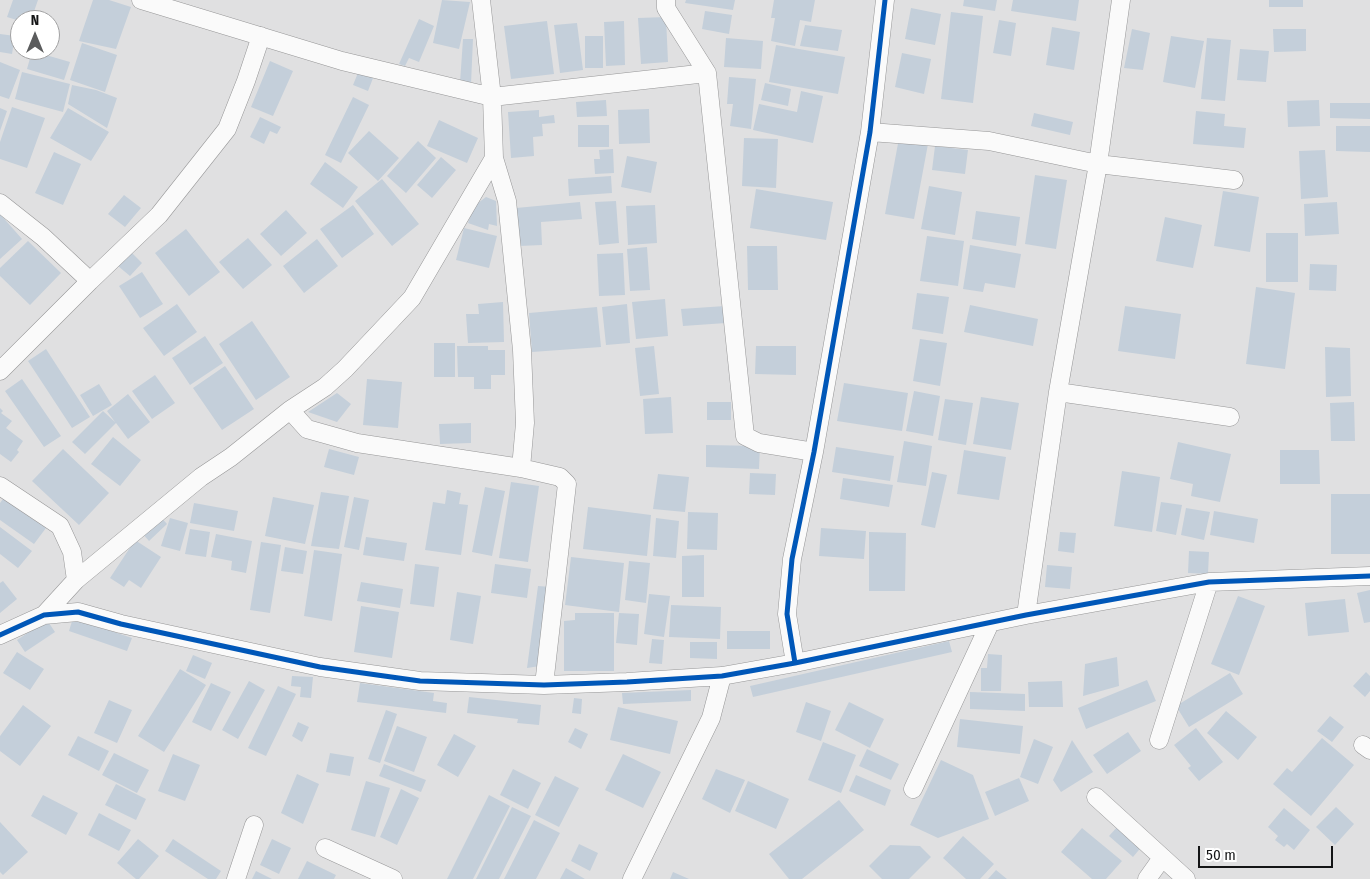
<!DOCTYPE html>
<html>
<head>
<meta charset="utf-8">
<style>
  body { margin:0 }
  #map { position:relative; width:1370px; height:879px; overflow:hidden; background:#e0e0e1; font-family:"Fira Sans Condensed",sans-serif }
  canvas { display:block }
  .north { position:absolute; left:10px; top:10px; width:50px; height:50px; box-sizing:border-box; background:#fff; border:1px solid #a1a1a2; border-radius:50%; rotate:0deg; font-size:14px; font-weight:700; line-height:20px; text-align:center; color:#141516 }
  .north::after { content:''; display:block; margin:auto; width:18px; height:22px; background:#5b5c5d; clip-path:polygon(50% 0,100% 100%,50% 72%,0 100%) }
  .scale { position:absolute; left:1198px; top:846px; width:135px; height:22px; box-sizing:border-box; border:2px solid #141516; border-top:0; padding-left:6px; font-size:15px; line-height:18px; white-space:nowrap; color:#141516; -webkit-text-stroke:4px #fff; paint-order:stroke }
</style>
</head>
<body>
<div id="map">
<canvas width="1370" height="879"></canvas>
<div class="north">N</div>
<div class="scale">50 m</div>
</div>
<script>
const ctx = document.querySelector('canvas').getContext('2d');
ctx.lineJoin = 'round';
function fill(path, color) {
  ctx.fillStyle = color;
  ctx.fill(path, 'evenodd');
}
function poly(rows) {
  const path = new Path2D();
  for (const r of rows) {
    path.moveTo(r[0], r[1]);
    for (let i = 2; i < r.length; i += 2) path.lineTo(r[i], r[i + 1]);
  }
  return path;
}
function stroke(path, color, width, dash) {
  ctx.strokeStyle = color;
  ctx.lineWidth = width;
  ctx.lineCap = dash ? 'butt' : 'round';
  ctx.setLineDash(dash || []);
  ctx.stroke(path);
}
fill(poly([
  [13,0,38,0,31,20,20,21,7,17],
  [93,0,109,0,131,7,116,49,79,41],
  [442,0,470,2,459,49,433,43],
  [686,0,735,0,733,10,685,3],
  [774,0,815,0,811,22,800,20,795,46,771,41,775,18,771,18],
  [964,0,997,0,995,11,963,6],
  [1013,0,1079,0,1076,21,1011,11],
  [1269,0,1303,0,1303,7,1269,7],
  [911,8,941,14,935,45,905,39],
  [705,11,732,15,729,34,702,29],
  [951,12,983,16,973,103,941,99],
  [666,17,668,62,641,64,638,18],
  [419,19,434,26,419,62,409,58,405,66,399,64],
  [999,20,1016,23,1011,56,993,53],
  [547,21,554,74,511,79,504,26],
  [624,21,625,65,606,66,604,22],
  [577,23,583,70,560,73,554,25],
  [805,25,842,30,838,51,800,46],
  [1052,27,1080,32,1074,70,1046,65],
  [1132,29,1150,33,1143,70,1124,68],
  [1273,29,1306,29,1306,51,1274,52],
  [0,34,15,36,12,54,0,52],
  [585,36,603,36,603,68,585,68],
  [1171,36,1204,41,1195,88,1163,82],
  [726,38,763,41,761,69,724,67],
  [1207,38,1231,40,1225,101,1201,99],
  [463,39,473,39,471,84,460,83],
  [82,43,117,55,105,92,70,80],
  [776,45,845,57,838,94,769,82],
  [1240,49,1269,51,1266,82,1237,80],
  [32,51,70,62,64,80,27,69],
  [902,53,931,59,924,94,895,87],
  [270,61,293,71,273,116,251,107],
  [0,62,20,70,9,99,0,96],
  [360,68,375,73,368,91,353,85],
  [22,72,70,84,63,112,15,99],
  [729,77,756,79,751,129,730,126,733,104,727,104],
  [765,83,791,89,788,106,761,100],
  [72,85,96,90,117,98,107,128,68,104],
  [801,91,823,96,813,143,753,130,759,104,797,112],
  [353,97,369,105,341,163,325,155],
  [606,100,607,116,577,117,576,102],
  [1319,100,1320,126,1288,127,1287,101],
  [1330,103,1370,103,1370,119,1330,118],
  [12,107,45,118,27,168,0,159,0,142],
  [0,108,7,111,0,131],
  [68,108,109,132,91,161,50,138],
  [649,109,650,143,619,144,618,110],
  [539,110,539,117,554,115,555,123,542,124,543,136,533,137,534,156,511,158,508,112],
  [1196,111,1225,114,1224,126,1246,128,1244,148,1193,144],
  [1034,113,1073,122,1070,135,1031,126],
  [260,117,281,127,277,134,270,131,264,144,250,137],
  [439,120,478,138,467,163,427,146],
  [578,125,609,125,609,147,578,147],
  [1336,126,1370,126,1370,152,1336,151],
  [369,131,399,158,378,181,348,153],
  [744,138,778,139,776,188,742,186],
  [899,138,928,144,914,219,885,214],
  [418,141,436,158,406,193,387,176],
  [935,146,968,150,965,174,932,170],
  [613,149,614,173,595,174,594,159,600,159,599,150],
  [1325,150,1328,197,1301,199,1299,151],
  [54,152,81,164,63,205,35,193],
  [627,156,657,162,651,193,621,187],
  [441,157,456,170,432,198,417,185],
  [325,162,358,187,343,208,310,184],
  [1035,175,1067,180,1056,249,1025,244],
  [611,176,612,193,569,196,568,179],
  [382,179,419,224,392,246,355,201],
  [929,186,962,192,955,235,921,229],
  [756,189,833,202,826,240,750,228],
  [1223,191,1259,197,1250,252,1214,246],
  [124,195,141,208,125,227,108,214],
  [486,197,496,201,497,226,489,224,488,230,468,223,474,206],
  [616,201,619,243,599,245,595,202],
  [580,202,582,219,541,222,542,245,519,246,516,208],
  [1337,202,1339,234,1305,236,1304,204],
  [353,205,374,234,342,258,320,229],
  [655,205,657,243,628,245,626,206],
  [286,210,307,233,281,256,260,234],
  [976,211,1020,217,1016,246,972,239],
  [0,214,22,239,0,259],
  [1165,217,1202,225,1193,268,1156,261],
  [464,228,497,236,489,268,456,260],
  [186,229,220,272,189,296,155,253],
  [1266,233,1298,233,1298,282,1266,282],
  [927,236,964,241,958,286,920,281],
  [248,238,272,265,243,289,219,262],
  [317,239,338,266,304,293,283,266],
  [28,241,61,273,30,305,0,276,0,268],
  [970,245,1021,254,1015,288,985,283,983,292,963,289],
  [747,246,777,246,778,290,748,290],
  [647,247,650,290,630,291,627,249],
  [131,252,142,263,130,276,118,266],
  [623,253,625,295,599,296,597,254],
  [1310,264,1337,265,1336,291,1309,290],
  [142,272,163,304,140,318,119,286],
  [1256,287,1295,293,1285,369,1246,364],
  [917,293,949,297,943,334,912,329],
  [665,299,668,336,636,339,632,302],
  [503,302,504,342,468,343,466,314,479,314,478,304],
  [177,304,197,332,164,356,143,328],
  [627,304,630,343,606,345,602,307],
  [970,305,1038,319,1033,346,964,332],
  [725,306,726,323,683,326,681,309],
  [1125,306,1181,314,1175,359,1118,351],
  [597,307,601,347,532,352,529,313],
  [252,321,290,377,256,400,219,344],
  [205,336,223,363,190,385,172,358],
  [920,339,947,343,940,386,913,381],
  [434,343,455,343,455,377,434,377],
  [457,346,488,346,488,350,505,350,505,375,491,375,491,389,474,389,474,377,458,377],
  [654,346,659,394,640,396,635,348],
  [756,346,796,346,796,375,755,374],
  [1325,347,1350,348,1351,396,1326,397],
  [46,349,90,417,72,428,28,361],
  [225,366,254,409,222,430,193,388],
  [155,375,175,403,152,419,132,391],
  [22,379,61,436,44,447,5,391],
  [367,379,402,382,398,428,363,425],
  [844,383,908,393,902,431,837,421],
  [99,384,112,405,93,416,80,395],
  [914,391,940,396,933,436,906,431],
  [337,393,351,404,337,422,308,412],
  [128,394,150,422,128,439,116,423,85,454,72,442,103,411,115,422,107,411],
  [671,397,673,433,645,434,643,399],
  [981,397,1019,403,1011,450,973,444],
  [945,399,973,403,966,445,938,440],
  [707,402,731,402,731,420,707,420],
  [1354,402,1355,441,1331,441,1330,403],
  [0,408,3,411,1,413,12,421,6,428,23,441,17,450,19,452,11,462,0,454],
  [471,423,471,443,440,444,439,424],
  [113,437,141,460,120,486,91,464],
  [904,441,932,446,926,486,897,482],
  [1178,442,1231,454,1220,502,1191,496,1193,484,1170,479],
  [706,445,760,446,759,469,706,467],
  [836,447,894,456,890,481,832,472],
  [63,449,109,493,79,525,32,481],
  [329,449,359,457,354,475,324,467],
  [964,450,1006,457,999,500,957,494],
  [1280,450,1319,450,1320,484,1280,484],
  [1122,471,1160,477,1152,532,1114,526],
  [932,472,947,475,935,528,921,525],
  [750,473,776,474,775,495,749,494],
  [658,474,689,477,685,512,653,509],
  [843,478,893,485,889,507,840,499],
  [511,482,539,486,528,562,499,558],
  [485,487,505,491,492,556,472,552],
  [447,490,461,493,459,504,468,505,461,555,425,550,433,502,445,504],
  [321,492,349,496,339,549,311,546],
  [1331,494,1370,494,1370,554,1331,554],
  [273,497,314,505,305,544,265,536],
  [354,497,369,500,359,550,344,547],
  [3,499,46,528,34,544,0,520,0,503],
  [1161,502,1182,505,1176,535,1156,531],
  [194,503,238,511,234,531,190,523],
  [588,507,651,515,647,556,583,549],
  [1186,508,1210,512,1204,540,1181,535],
  [1214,511,1258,519,1254,543,1210,535],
  [688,512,718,513,717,550,687,549],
  [159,515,167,524,149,541,141,532],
  [170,518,188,523,180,551,161,546],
  [656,518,679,521,676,558,653,556],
  [0,527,32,551,18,568,0,554],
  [821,528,866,531,864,559,819,556],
  [190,529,210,532,206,557,185,554],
  [869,532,906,533,905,591,869,591],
  [1060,532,1076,533,1074,553,1058,551],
  [216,534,252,541,246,573,231,570,232,561,211,557],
  [366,537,407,543,404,561,363,555],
  [135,540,161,557,141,588,129,580,124,587,110,578],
  [261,542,281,545,270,613,250,610],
  [285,547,307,551,303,574,281,571],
  [314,550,342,554,332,621,304,616],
  [1189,551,1209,552,1208,574,1188,573],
  [704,555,704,597,682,597,682,556],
  [571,557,624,563,619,612,565,605],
  [629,561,650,563,646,603,625,600],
  [415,564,439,567,434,607,410,604],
  [495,564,531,569,527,598,491,593],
  [1047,565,1072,567,1070,589,1045,587],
  [3,581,17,599,0,613,0,583],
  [361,582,403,589,400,608,357,601],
  [538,586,551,587,540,666,527,668],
  [1370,590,1370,622,1364,623,1357,593],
  [457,592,481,596,473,644,450,640],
  [649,594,670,596,664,637,644,634],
  [1238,596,1265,606,1239,675,1211,664],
  [1345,599,1349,632,1308,636,1305,603],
  [671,605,721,607,720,639,669,637],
  [361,606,399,612,392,658,354,652],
  [575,613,614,613,614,671,564,671,564,621,575,620],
  [619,613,639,614,637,645,616,643],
  [73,618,132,638,127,651,69,631],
  [47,620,55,632,25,652,17,640],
  [727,631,770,631,770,649,727,649],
  [652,639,664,640,662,664,649,663],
  [949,641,952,652,753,697,750,686],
  [690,642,717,642,717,659,690,658],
  [17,652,44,669,30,690,3,673],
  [988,654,1002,655,1001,691,981,691,981,668,987,668],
  [193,655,212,663,205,679,186,671],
  [1117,657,1119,686,1083,696,1085,664],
  [180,669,206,685,164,752,138,736],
  [1366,672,1370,676,1370,691,1365,697,1353,686],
  [1230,673,1243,694,1189,727,1176,706],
  [292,676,313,677,311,698,300,697,301,687,291,686],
  [1147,680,1156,701,1086,729,1078,708],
  [249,681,265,690,238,739,222,730],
  [1062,681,1063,707,1029,707,1028,682],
  [211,683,231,692,211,731,192,722],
  [360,683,434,693,433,701,447,703,446,713,357,702],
  [278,686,296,694,266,756,248,748],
  [691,690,691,701,623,704,622,693],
  [970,692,1025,694,1025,711,970,709],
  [469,697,541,705,539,725,517,723,518,719,467,713],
  [574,698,582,699,581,714,572,713],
  [109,700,132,710,117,743,94,733],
  [806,702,831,711,821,741,796,732],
  [849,702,884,719,870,748,835,730],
  [23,705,51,726,20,766,0,751,0,736],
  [618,707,678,721,670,754,610,740],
  [386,710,397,714,380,763,368,759],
  [1226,711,1257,737,1238,760,1207,733],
  [1330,716,1344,727,1332,742,1317,731],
  [960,719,1023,726,1020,754,957,747],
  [298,722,309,727,302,742,292,736],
  [397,726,427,737,414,772,384,761],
  [575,728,588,734,581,749,568,742],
  [1196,728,1223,762,1199,781,1188,768,1191,766,1174,745],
  [1128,732,1141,751,1107,774,1093,755],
  [454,734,476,746,458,777,437,765],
  [78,736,109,751,99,771,68,755],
  [1322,738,1354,765,1311,816,1273,784,1287,768,1292,772],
  [1034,739,1053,747,1038,784,1020,777],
  [1072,740,1093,772,1061,792,1053,780],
  [823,742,856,755,841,793,808,780],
  [867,749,899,764,891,780,859,766],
  [114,753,149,770,137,793,102,775],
  [330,753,354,757,350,776,326,772],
  [173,754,200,765,185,801,158,791],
  [623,754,661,772,643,808,605,790],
  [941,760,973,775,989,819,938,838,910,825],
  [384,764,426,780,421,792,379,776],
  [513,769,541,783,528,809,500,795],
  [716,769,745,780,730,813,702,799],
  [297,774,319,784,303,824,281,813],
  [856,775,891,790,885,806,849,791],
  [555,776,579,788,559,827,535,815],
  [1019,778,1029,801,995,816,985,792],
  [366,781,390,788,375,837,351,830],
  [748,781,789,799,776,829,735,811],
  [116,784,146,799,136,820,105,805],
  [401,789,419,798,397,845,380,837],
  [43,795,78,813,66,835,31,816],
  [489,795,510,806,473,879,447,879],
  [839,800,864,830,802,879,789,879,769,854],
  [512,807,531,816,499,879,476,879],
  [1336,807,1354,824,1335,845,1316,827],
  [1284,808,1310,830,1294,850,1287,844,1284,847,1275,840,1278,836,1268,827],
  [99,813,131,830,119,851,88,835],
  [534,820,560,833,536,879,504,879],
  [0,822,28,852,3,875,0,872],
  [1119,825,1143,845,1133,857,1109,836],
  [1082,828,1122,861,1106,879,1092,879,1061,852],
  [963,836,994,864,980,879,966,879,943,858],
  [138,839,159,856,139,879,136,879,117,863],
  [173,839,221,871,216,879,208,879,165,851],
  [272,839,291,848,279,874,260,865],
  [579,844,598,853,590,871,571,861],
  [890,845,920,846,931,857,909,879,882,879,869,866],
  [307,861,336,875,334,879,298,879],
  [566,868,585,879,560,879],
  [996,870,1007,879,988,879],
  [256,871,272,879,252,879],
  [673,872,689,879,670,879]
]), '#c4cfda');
const street = poly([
  [141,0,342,61,492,97,707,73],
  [481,0,492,97,494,158,507,201,522,350,525,423,521,468],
  [666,0,666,8,707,73,745,436,759,443,814,452],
  [870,132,989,141,1098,164,1234,180],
  [0,203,43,237,90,281],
  [0,371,90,281,159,215,227,129,246,81,261,36],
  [1058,392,1230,417],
  [290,410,307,429,357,443,521,468,560,477,567,484,544,685],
  [0,486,60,526,72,552,76,580],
  [44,615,76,580,201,477,231,457,290,410,325,387,345,369,412,298,494,158],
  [1026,615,1058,392,1098,164,1121,0],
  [0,635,44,615,78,612,121,624,320,667,420,681,544,685,627,682,722,676,795,663,1026,615,1209,582,1370,576],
  [795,663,787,614,792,559,814,452,870,132,885,0],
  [1159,740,1209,582],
  [1363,745,1370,750],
  [913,789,990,623],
  [1096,797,1186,879],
  [325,848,393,879],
  [236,879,254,825],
  [632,879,711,718,722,676],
  [1147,879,1162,858]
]);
stroke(street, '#969697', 19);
stroke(street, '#fafafa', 18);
stroke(poly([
  [0,635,44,615,78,612,121,624,320,667,420,681,544,685,627,682,722,676,795,663,1026,615,1209,582,1370,576],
  [795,663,787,614,792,559,814,452,870,132,885,0]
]), '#0057b8', 5);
</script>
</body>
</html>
